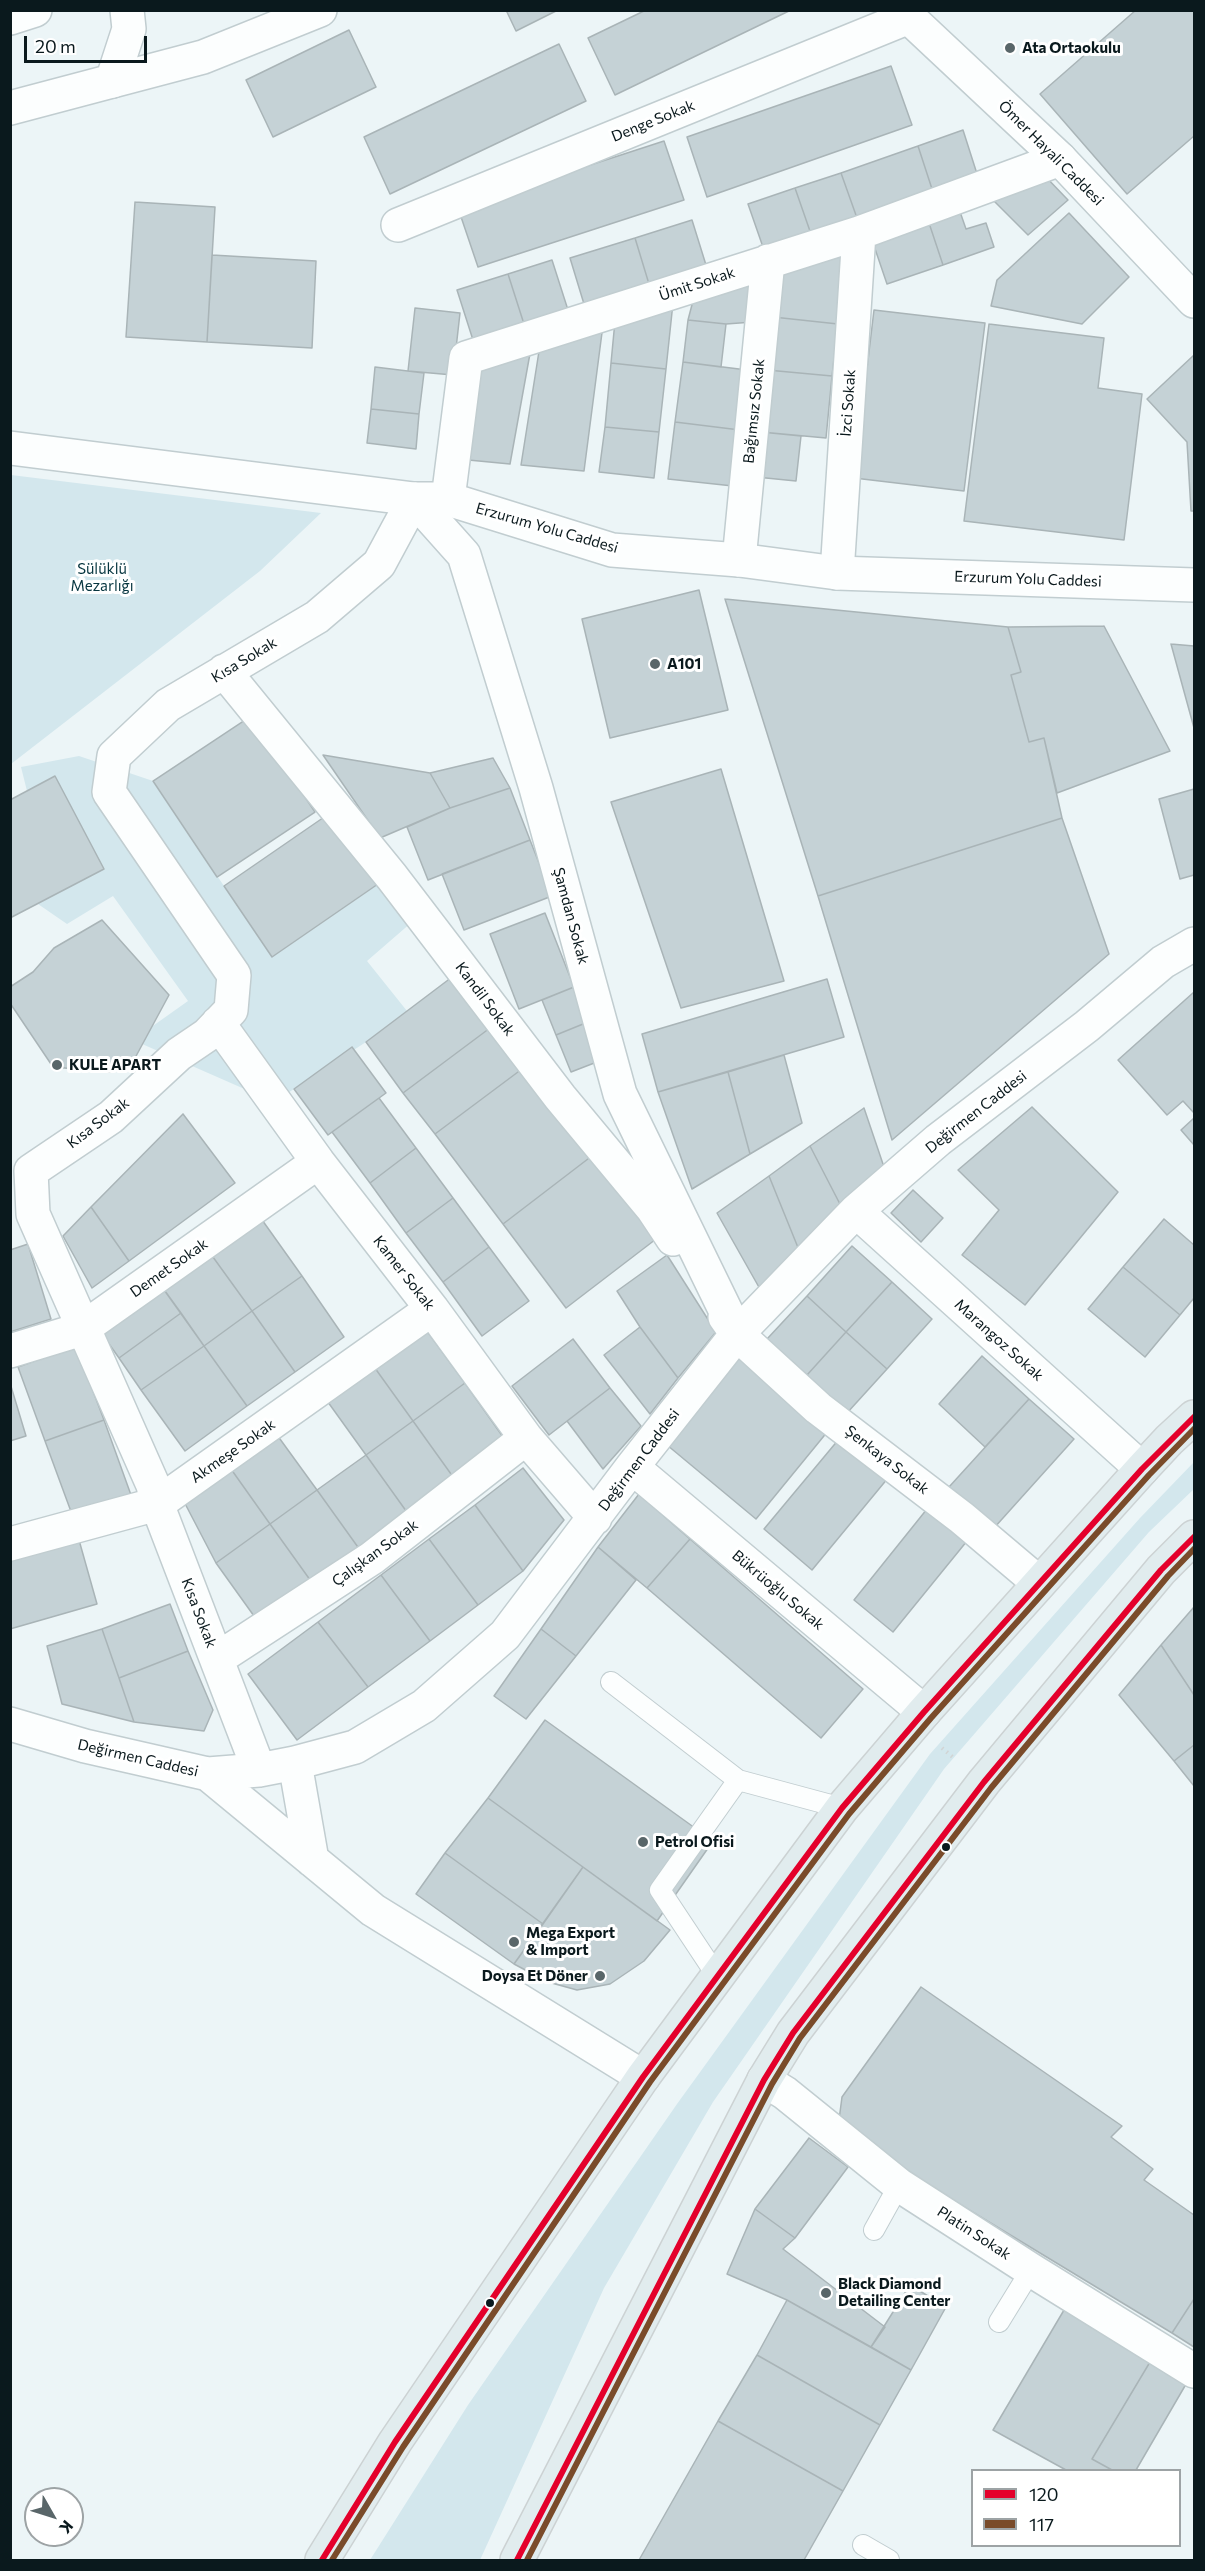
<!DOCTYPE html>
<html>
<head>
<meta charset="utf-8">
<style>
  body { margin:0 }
  #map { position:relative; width:1205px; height:2571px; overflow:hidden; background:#ecf5f7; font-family:Commissioner,sans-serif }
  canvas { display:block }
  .frame { position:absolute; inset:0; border:12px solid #0a191d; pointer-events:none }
  .legend { position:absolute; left:971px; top:2469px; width:210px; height:78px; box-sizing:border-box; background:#fff; border:2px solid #9da3a5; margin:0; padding:8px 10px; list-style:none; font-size:18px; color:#0a191d }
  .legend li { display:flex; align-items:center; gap:12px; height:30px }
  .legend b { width:30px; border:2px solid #9da3a5 }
  .north { position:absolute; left:24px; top:2487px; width:60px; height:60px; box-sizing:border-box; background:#fff; border:2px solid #9da3a5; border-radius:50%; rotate:129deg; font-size:16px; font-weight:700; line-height:24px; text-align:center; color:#0a191d }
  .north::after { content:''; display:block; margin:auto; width:21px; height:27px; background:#596669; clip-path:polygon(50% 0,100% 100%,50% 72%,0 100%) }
  .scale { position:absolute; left:24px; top:36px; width:123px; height:27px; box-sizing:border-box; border:3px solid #0a191d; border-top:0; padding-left:8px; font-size:18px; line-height:21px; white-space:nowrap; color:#0a191d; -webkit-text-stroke:4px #fff; paint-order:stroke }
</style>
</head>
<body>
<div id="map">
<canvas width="1205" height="2571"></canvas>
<div class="frame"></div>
<ul class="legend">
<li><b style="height:8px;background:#e4002b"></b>120</li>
<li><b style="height:8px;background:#7a4b2a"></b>117</li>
</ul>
<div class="north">K</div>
<div class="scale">20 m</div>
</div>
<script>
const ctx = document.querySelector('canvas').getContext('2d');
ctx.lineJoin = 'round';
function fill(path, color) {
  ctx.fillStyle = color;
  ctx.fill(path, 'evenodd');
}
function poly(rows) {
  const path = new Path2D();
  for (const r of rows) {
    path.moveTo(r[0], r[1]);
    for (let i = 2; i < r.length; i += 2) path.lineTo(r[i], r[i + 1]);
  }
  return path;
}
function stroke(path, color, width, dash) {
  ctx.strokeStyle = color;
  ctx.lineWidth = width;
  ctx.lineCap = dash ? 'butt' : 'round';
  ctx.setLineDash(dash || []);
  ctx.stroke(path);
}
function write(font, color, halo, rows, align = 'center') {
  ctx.font = font + ' Commissioner,sans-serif';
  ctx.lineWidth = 6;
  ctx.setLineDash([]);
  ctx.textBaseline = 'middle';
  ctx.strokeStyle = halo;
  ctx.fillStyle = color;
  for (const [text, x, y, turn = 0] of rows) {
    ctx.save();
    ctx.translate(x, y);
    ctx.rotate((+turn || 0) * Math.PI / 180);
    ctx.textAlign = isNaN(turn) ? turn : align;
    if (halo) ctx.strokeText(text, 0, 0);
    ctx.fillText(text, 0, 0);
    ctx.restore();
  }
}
fill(poly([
  [11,475,321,513,260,571,11,764],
  [79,756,153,781,272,957,378,884,412,922,367,961,407,1011,366,1042,274,1102,133,1040,188,1001,113,896,67,924,22,893,27,791,21,767],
  [1194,1462,1194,1489,1149,1532,944,1769,713,2102,604,2288,480,2560,370,2560,468,2405,677,2104,930,1754,1140,1518]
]), '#d3e7ed');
const building = poly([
  [506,10,558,10,516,31,506,10],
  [646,10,791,10,615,95,588,38,646,10],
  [1136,10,1194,10,1194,136,1127,194,1040,94,1136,10],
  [349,30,376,87,273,137,246,80,349,30],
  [559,44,586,101,390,194,364,137,559,44],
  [891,66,912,125,707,197,687,137,891,66],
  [963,130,978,177,933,192,918,146,963,130],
  [664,141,684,200,478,267,458,208,664,141],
  [918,146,933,192,857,218,841,173,918,146],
  [841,173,857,218,811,234,795,188,841,173],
  [1043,174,1068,200,1028,235,992,199,1043,174],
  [795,188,811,234,764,250,748,204,795,188],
  [135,202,215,207,207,342,126,337,135,202],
  [958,206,966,229,986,223,994,247,943,265,927,217,958,206],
  [1069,213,1129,277,1082,324,991,306,997,280,1069,213],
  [927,217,943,265,887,284,871,237,927,217],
  [692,220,706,265,649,284,635,238,692,220],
  [635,238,649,284,584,304,570,258,635,238],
  [845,249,838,324,773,317,777,271,845,249],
  [212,255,316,261,312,348,207,342,212,255],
  [552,260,568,310,524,324,508,274,552,260],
  [508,274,524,324,473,340,457,290,508,274],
  [761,275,753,322,726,324,688,320,694,297,761,275],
  [673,303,666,369,611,363,615,321,673,303],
  [415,308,460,313,453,375,408,371,415,308],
  [874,310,985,323,964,491,854,478,874,310],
  [773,317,838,324,832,376,767,370,773,317],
  [688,320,726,324,721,367,683,362,688,320],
  [989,324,1104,338,1098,388,1142,394,1124,540,964,521,989,324],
  [603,325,584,471,521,465,540,345,603,325],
  [531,348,510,464,458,459,474,366,531,348],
  [1194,355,1194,511,1191,511,1187,442,1147,399,1194,355],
  [683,362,747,370,740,430,675,422,683,362],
  [611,363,666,369,659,432,605,427,611,363],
  [375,367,424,373,419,414,371,409,375,367],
  [767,370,832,376,826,438,761,432,767,370],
  [371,409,419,414,416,449,367,443,371,409],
  [675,422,740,430,733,486,668,479,675,422],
  [605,427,659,432,654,478,599,472,605,427],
  [761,432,801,436,796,481,756,477,761,432],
  [699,590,728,710,610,738,582,619,699,590],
  [725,599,1008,627,1021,672,1011,675,1029,742,1044,738,1062,818,818,896,725,599],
  [1104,626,1170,751,1057,793,1044,738,1029,742,1011,675,1021,672,1008,627,1104,626],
  [1171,644,1194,646,1194,728,1171,644],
  [251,716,315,812,217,877,153,781,251,716],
  [323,755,430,773,450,808,380,838,323,755],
  [493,758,510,788,450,808,430,773,493,758],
  [721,769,784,981,681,1008,611,802,721,769],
  [55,776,104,869,10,918,10,800,55,776],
  [510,788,530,840,428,880,407,827,450,808,510,788],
  [1194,789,1194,875,1180,879,1159,799,1194,789],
  [330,813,378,884,272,957,224,886,330,813],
  [1062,818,1109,954,892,1140,818,896,1062,818],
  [530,840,552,896,464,930,442,874,530,840],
  [545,913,574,987,519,1009,490,934,545,913],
  [102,920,169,995,135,1058,111,1072,53,1067,10,1003,10,987,33,972,54,948,102,920],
  [460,971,498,1022,403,1093,366,1042,460,971],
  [827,979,844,1037,658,1092,642,1034,827,979],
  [574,987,588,1022,556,1035,542,1000,574,987],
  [1194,992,1194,1113,1183,1101,1167,1115,1118,1060,1194,992],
  [498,1022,530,1063,435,1134,403,1093,498,1022],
  [588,1022,602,1060,571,1072,556,1035,588,1022],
  [352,1047,386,1093,328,1135,294,1089,352,1047],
  [784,1055,802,1123,750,1154,728,1072,784,1055],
  [530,1063,597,1152,503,1224,435,1134,530,1063],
  [728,1072,750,1154,692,1189,658,1092,728,1072],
  [379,1098,416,1148,370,1183,332,1132,379,1098],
  [1032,1107,1118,1192,1025,1305,962,1255,999,1210,958,1170,1032,1107],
  [864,1108,884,1167,842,1208,810,1146,864,1108],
  [183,1114,235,1183,129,1261,91,1207,183,1114],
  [1194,1118,1194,1145,1181,1130,1194,1118],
  [810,1146,842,1208,799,1250,769,1176,810,1146],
  [416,1148,453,1198,406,1233,370,1183,416,1148],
  [597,1152,660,1236,566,1308,503,1224,597,1152],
  [769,1176,799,1250,760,1289,717,1213,769,1176],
  [913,1190,943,1218,921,1242,891,1213,913,1190],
  [453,1198,489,1247,443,1282,406,1233,453,1198],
  [91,1207,129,1261,92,1288,63,1236,91,1207],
  [255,1210,302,1276,252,1311,205,1246,255,1210],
  [1164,1219,1194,1245,1194,1298,1180,1315,1123,1267,1164,1219],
  [28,1244,51,1319,10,1332,10,1250,28,1244],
  [205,1246,252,1311,204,1346,157,1280,205,1246],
  [852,1246,892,1282,846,1332,807,1296,852,1246],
  [489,1247,529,1301,482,1336,443,1282,489,1247],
  [667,1255,716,1332,678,1378,640,1327,617,1291,667,1255],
  [1123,1267,1180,1315,1145,1357,1088,1309,1123,1267],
  [302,1276,344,1337,295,1372,252,1311,302,1276],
  [157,1280,181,1313,119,1358,95,1324,157,1280],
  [892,1282,932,1319,887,1369,846,1332,892,1282],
  [807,1296,846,1332,807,1375,767,1339,807,1296],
  [252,1311,295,1372,247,1406,204,1346,252,1311],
  [181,1313,204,1346,141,1390,119,1358,181,1313],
  [419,1320,465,1383,413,1421,367,1357,419,1320],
  [640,1327,678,1378,650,1414,604,1355,640,1327],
  [846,1332,887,1369,847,1413,807,1375,846,1332],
  [573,1339,610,1388,549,1435,512,1386,573,1339],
  [76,1346,104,1420,45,1441,18,1367,76,1346],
  [204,1346,247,1406,185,1451,141,1390,204,1346],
  [982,1356,1029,1399,985,1447,939,1404,982,1356],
  [367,1357,413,1421,366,1455,320,1391,367,1357],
  [739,1358,828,1431,756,1519,667,1445,739,1358],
  [10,1383,26,1436,10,1441,10,1383],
  [465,1383,508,1444,456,1481,413,1421,465,1383],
  [610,1388,641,1426,603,1469,567,1421,610,1388],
  [1029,1399,1074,1439,994,1528,949,1487,1029,1399],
  [104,1420,131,1495,73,1517,45,1441,104,1420],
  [413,1421,456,1481,409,1515,366,1455,413,1421],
  [272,1428,317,1490,270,1524,226,1462,272,1428],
  [839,1439,888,1478,812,1570,764,1529,839,1439],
  [366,1455,409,1515,360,1550,317,1490,366,1455],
  [226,1462,270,1524,216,1563,180,1494,226,1462],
  [523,1468,564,1520,523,1571,475,1505,523,1468],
  [317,1490,360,1550,313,1584,270,1524,317,1490],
  [639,1494,690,1539,647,1588,598,1547,639,1494],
  [475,1505,523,1571,478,1605,429,1539,475,1505],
  [927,1509,967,1541,893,1632,854,1600,927,1509],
  [270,1524,313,1584,259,1623,216,1563,270,1524],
  [429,1539,478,1605,430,1641,381,1575,429,1539],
  [690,1539,863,1689,821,1738,647,1588,690,1539],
  [79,1540,97,1604,10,1629,10,1560,79,1540],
  [598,1547,636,1580,576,1656,541,1629,598,1547],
  [381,1575,430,1641,368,1687,318,1622,381,1575],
  [170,1604,188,1651,119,1678,102,1629,170,1604],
  [1194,1607,1194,1695,1161,1645,1194,1607],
  [318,1622,368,1687,297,1740,248,1674,318,1622],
  [102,1629,119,1678,134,1722,62,1704,47,1646,102,1629],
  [541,1629,576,1656,526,1719,494,1696,541,1629],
  [1161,1645,1194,1695,1194,1745,1174,1761,1119,1695,1161,1645],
  [188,1651,213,1710,204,1731,134,1722,119,1678,188,1651],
  [545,1720,713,1841,657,1921,488,1798,545,1720],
  [1194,1745,1194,1786,1174,1761,1194,1745],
  [488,1798,583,1867,543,1924,445,1853,488,1798],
  [445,1853,543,1924,514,1964,416,1894,445,1853],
  [583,1867,670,1930,644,1961,610,1984,577,1990,548,1982,514,1964,583,1867],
  [921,1987,1122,2126,1111,2137,1153,2169,1144,2180,1194,2215,1194,2299,1172,2333,847,2136,839,2120,842,2097,921,1987],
  [809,2138,848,2167,795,2238,755,2209,809,2138],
  [755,2209,795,2238,783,2249,885,2327,871,2347,787,2300,727,2274,755,2209],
  [910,2285,946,2307,911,2370,871,2347,910,2285],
  [1194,2299,1194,2347,1172,2333,1194,2299],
  [787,2300,911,2370,880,2425,757,2355,787,2300],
  [1067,2305,1153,2357,1092,2459,1112,2470,1066,2470,993,2430,1067,2305],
  [757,2355,880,2425,843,2491,718,2421,757,2355],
  [1153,2357,1189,2379,1136,2470,1112,2470,1092,2459,1153,2357],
  [718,2421,843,2491,804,2560,639,2560,718,2421]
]);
fill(building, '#c5d2d6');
stroke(building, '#a9b4b7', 1.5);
const lane = poly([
  [611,1682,738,1780],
  [717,1976,660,1890,738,1780,842,1808],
  [874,2230,899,2185],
  [999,2322,1031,2270],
  [863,2545,889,2560]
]);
const street = poly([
  [112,81,203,57,320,10],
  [398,225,909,17],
  [448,499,466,358,859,233,1060,159],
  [739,560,768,261],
  [837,573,859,233],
  [224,671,392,877,560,1097,653,1209,673,1239],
  [218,1023,318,1162,432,1309,526,1438,595,1518],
  [856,1211,1142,1469],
  [725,1317,737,1334,818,1408,962,1518,1039,1583],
  [10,1351,82,1329,318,1162],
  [632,1467,924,1712],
  [10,1544,157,1504,432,1309],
  [217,1659,372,1558,526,1438],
  [10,1724,85,1746,208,1774,259,1770,295,1763,355,1747,424,1706,505,1635,632,1467,737,1334,856,1211,938,1140,1087,1026,1163,962,1194,944],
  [295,1763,312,1860],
  [259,1770,157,1504,153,1485,33,1214,31,1171,111,1117,179,1054,207,1035,231,1010,234,975,109,792,114,756,168,705,317,617,379,564,414,499,464,555,536,788,620,1094,737,1334],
  [208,1774,373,1910,643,2077],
  [764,2080,785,2093,899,2185,1031,2270,1194,2371]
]);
const secondary = poly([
  [901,10,1060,159,1194,301],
  [10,18,35,10],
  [10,108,112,81,129,29,127,10],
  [10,448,414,499,448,499,612,550,739,560,837,573,1194,585]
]);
const primary = poly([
  [322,2560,395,2442,643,2077,842,1808,924,1712,1142,1469,1169,1440,1194,1417],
  [517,2560,764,2080,793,2033,984,1782,1161,1570,1194,1537]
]);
stroke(lane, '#c1cdd0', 22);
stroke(street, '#c1cdd0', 36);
stroke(secondary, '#c1cdd0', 36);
stroke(primary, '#ccd2d3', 36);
stroke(poly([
  [942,1748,955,1759]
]), '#d1d4d4', 4, [1.5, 4.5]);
stroke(lane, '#fcfefe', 20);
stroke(street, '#fcfefe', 33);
stroke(secondary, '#fcfefe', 33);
stroke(primary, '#e1ecee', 33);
stroke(poly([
  [322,2560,395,2442,643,2077,842,1808,924,1712,1142,1469,1194,1417],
  [517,2560,764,2080,793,2033,984,1782,1161,1570,1194,1537]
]), '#e4002b', 6);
stroke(poly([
  [332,2560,403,2447,650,2082,849,1814,931,1718,1149,1475,1194,1429],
  [527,2560,772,2084,800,2038,991,1788,1168,1576,1194,1549]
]), '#7a4b2a', 6);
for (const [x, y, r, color] of [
  [1010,48,6,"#596669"],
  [655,664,6,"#596669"],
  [57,1065,6,"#596669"],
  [643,1842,6,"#596669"],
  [946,1847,5,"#0a191d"],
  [514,1942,6,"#596669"],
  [600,1976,6,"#596669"],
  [826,2293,6,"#596669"],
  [490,2303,5,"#0a191d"]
]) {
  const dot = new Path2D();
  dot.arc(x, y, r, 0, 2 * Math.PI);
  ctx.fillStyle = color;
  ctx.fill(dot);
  stroke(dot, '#fff', 2);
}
write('bold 15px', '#0a191d', '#fff', [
  ["Ata Ortaokulu",1022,48],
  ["A101",667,664],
  ["KULE APART",69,1065],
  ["Petrol Ofisi",655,1842],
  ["Mega Export",526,1933],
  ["& Import",526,1950],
  ["Doysa Et Döner",588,1976,"right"],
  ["Black Diamond",838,2284],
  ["Detailing Center",838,2301]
], 'left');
write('15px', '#0a191d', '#fff', [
  ["Denge Sokak",653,121,-22],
  ["Ömer Hayali Caddesi",1051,153,45],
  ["Ümit Sokak",697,284,-18],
  ["İzci Sokak",848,403,-86],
  ["Bağımsız Sokak",754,411,-84],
  ["Erzurum Yolu Caddesi",547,528,16],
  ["Erzurum Yolu Caddesi",1028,579,2],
  ["Kısa Sokak",244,660,-31],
  ["Şamdan Sokak",571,916,75],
  ["Kandil Sokak",485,999,53],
  ["Değirmen Caddesi",976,1112,-38],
  ["Kısa Sokak",98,1123,-37],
  ["Demet Sokak",169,1268,-35],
  ["Kamer Sokak",404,1273,52],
  ["Marangoz Sokak",999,1340,42],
  ["Akmeşe Sokak",233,1451,-35],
  ["Değirmen Caddesi",639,1460,-53],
  ["Şenkaya Sokak",887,1460,38],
  ["Çalışkan Sokak",375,1553,-36],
  ["Bükrüoğlu Sokak",778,1590,40],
  ["Kısa Sokak",199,1613,69],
  ["Değirmen Caddesi",138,1758,13],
  ["Platin Sokak",974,2233,33]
]);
write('15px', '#06353f', '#fff', [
  ["Sülüklü",102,569],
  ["Mezarlığı",102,586]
]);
</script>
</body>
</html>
